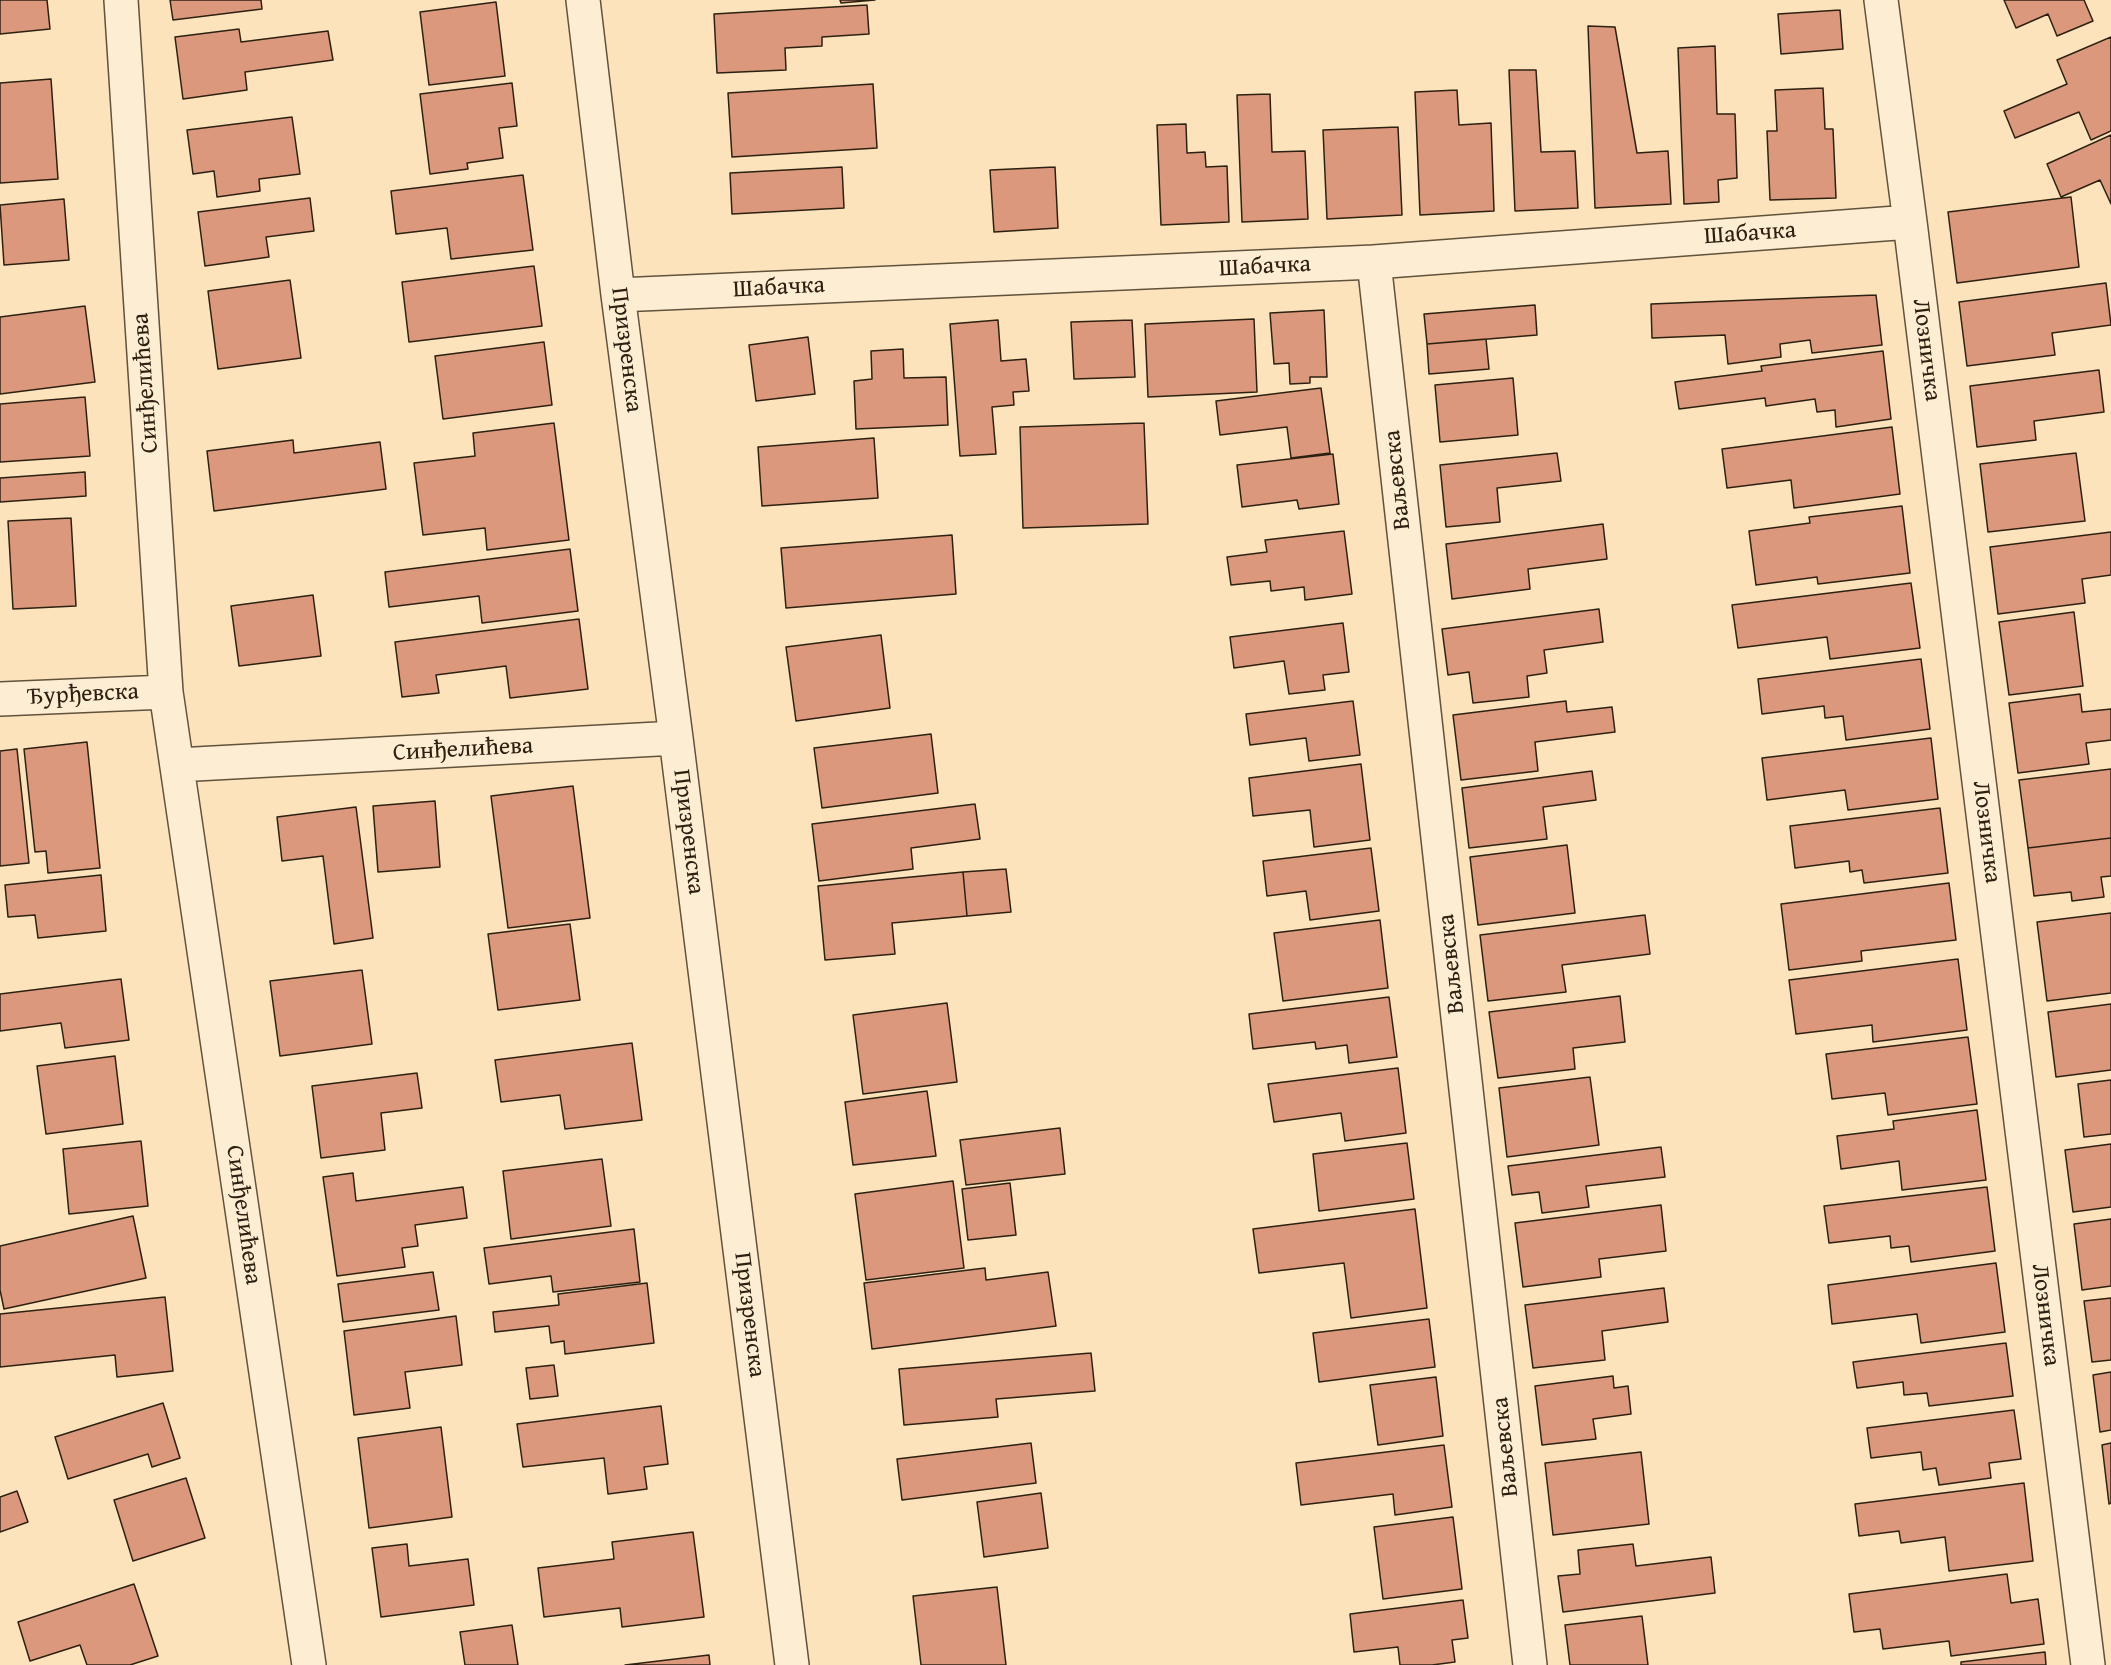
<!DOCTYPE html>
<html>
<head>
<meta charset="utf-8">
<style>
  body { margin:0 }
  canvas { display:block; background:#fce3bb }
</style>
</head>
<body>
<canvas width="2111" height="1665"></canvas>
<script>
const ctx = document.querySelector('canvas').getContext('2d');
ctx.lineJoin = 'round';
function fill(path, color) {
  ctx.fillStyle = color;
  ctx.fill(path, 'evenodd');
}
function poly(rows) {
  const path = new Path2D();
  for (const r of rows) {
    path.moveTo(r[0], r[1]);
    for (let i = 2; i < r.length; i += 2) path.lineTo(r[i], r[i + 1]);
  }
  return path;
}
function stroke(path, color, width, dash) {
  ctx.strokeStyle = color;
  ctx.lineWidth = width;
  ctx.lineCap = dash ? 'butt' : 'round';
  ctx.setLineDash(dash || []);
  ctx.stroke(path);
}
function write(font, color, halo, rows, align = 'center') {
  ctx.font = font + ' "Gentium Book Plus",serif';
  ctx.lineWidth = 5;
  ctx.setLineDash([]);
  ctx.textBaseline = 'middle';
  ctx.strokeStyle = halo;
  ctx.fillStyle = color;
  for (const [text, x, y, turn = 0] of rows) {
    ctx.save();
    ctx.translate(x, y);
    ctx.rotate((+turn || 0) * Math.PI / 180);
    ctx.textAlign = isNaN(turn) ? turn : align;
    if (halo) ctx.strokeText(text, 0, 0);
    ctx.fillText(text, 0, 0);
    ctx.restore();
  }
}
const building = poly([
  [0,0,47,0,50,29,0,34,0,0],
  [170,0,261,0,262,9,173,20,170,0],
  [840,0,875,0,841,3,840,0],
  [2004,0,2084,0,2093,21,2057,36,2048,14,2016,28,2004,0],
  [496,2,505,76,429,85,420,12,496,2],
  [867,5,869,34,822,37,822,46,785,48,786,70,717,73,714,14,867,5],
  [1840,10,1843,49,1781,54,1778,14,1840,10],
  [1588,26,1615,27,1637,153,1668,151,1671,204,1595,208,1588,26],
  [239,29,241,42,328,31,333,60,245,72,247,90,183,99,175,37,239,29],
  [2111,37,2111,131,2091,140,2079,112,2015,138,2004,111,2067,84,2057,60,2111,37],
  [1715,46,1717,114,1735,114,1737,178,1718,180,1719,202,1684,204,1678,48,1715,46],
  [1509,70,1536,70,1541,152,1575,151,1578,208,1515,211,1509,70],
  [51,79,58,179,0,183,0,83,51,79],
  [512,83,517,126,499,128,503,158,467,163,468,169,430,174,420,94,512,83],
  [873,84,877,148,732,157,728,93,873,84],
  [1823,88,1825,129,1833,129,1836,198,1770,200,1767,131,1777,131,1775,90,1823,88],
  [1457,90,1459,125,1491,123,1494,211,1420,215,1415,92,1457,90],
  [1270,94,1272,152,1305,151,1308,219,1242,222,1237,95,1270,94],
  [292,117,300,174,259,179,260,191,217,197,214,171,193,174,187,130,292,117],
  [1186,124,1187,153,1205,152,1206,167,1227,166,1229,222,1161,225,1157,125,1186,124],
  [1398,127,1402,215,1327,219,1323,130,1398,127],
  [2111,135,2111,204,2100,180,2061,197,2047,164,2111,135],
  [842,167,844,208,732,214,730,173,842,167],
  [1055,167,1058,228,994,232,990,170,1055,167],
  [523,175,533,250,451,259,447,228,396,234,391,191,523,175],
  [2071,197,2079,267,1957,283,1948,212,2071,197],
  [310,198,314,231,266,237,269,257,205,266,198,212,310,198],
  [64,199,69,260,4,265,0,205,64,199],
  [534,266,542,326,409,342,402,282,534,266],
  [290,280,301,358,218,369,208,291,290,280],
  [2106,283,2111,325,2052,333,2055,355,1967,366,1959,302,2106,283],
  [1876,295,1882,345,1812,353,1810,340,1780,344,1781,357,1728,364,1725,335,1652,338,1651,304,1876,295],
  [1535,305,1537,335,1427,344,1424,314,1535,305],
  [85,306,95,382,0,394,0,317,85,306],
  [1324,310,1327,377,1310,377,1310,383,1290,384,1289,363,1274,364,1270,313,1324,310],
  [1254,319,1257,392,1148,397,1145,324,1254,319],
  [998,320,1001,361,1026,359,1029,391,1013,392,1014,405,992,407,996,454,960,456,950,324,998,320],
  [1132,320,1135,377,1074,379,1071,322,1132,320],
  [808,337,815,394,756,401,749,345,808,337],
  [1486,339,1489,369,1429,374,1427,344,1486,339],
  [544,342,552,405,443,419,435,356,544,342],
  [903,349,904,378,946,377,948,425,856,429,854,381,872,379,871,351,903,349],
  [1883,351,1891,419,1836,427,1835,410,1817,412,1815,399,1766,406,1765,398,1679,409,1675,382,1762,371,1761,366,1883,351],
  [2099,370,2104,412,2034,421,2036,440,1977,447,1970,386,2099,370],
  [1513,378,1518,435,1440,442,1435,385,1513,378],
  [1321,388,1330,453,1291,458,1287,427,1220,435,1216,401,1321,388],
  [85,397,90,456,0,462,0,404,85,397],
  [554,423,569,540,487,550,485,528,423,535,414,463,475,456,473,433,554,423],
  [1144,423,1148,524,1023,528,1020,427,1144,423],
  [1892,427,1900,494,1794,508,1791,480,1727,488,1722,449,1892,427],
  [874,438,878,498,762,506,758,447,874,438],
  [293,440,294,453,380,442,386,489,214,511,207,451,293,440],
  [1557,453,1561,481,1497,488,1500,522,1446,527,1440,465,1557,453],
  [2076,453,2085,521,1988,532,1980,464,2076,453],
  [1333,454,1339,504,1299,509,1297,500,1242,507,1237,465,1333,454],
  [85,472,86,496,0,502,0,478,85,472],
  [1902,506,1910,573,1818,584,1817,577,1756,585,1749,531,1810,523,1809,517,1902,506],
  [71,518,76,606,13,609,8,521,71,518],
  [1603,524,1607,559,1528,569,1530,589,1452,599,1446,544,1603,524],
  [1344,531,1352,594,1305,600,1304,587,1271,591,1270,581,1231,585,1227,557,1267,552,1265,540,1344,531],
  [2111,532,2111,575,2082,579,2085,603,1998,614,1990,547,2111,532],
  [952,535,956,594,786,608,781,548,952,535],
  [570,549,578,611,482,623,479,596,389,607,385,572,570,549],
  [1911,583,1920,648,1830,659,1827,637,1738,648,1732,605,1911,583],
  [313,595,321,656,239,666,231,606,313,595],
  [1599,609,1603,642,1544,650,1547,673,1527,676,1529,697,1473,703,1469,672,1448,675,1442,629,1599,609],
  [2074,612,2083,686,2009,695,1999,622,2074,612],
  [579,619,588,689,510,698,506,666,436,675,439,693,402,697,395,642,579,619],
  [1343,623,1349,672,1323,675,1325,690,1289,694,1284,661,1234,668,1230,637,1343,623],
  [881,635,890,708,796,721,786,647,881,635],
  [1921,659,1930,729,1846,740,1843,716,1825,718,1824,706,1762,714,1758,679,1921,659],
  [2080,694,2082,712,2111,709,2111,740,2086,743,2089,764,2018,773,2009,703,2080,694],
  [1353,701,1360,755,1309,761,1306,738,1250,745,1246,714,1353,701],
  [1566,701,1567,712,1612,707,1615,732,1535,742,1538,771,1461,780,1453,715,1566,701],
  [931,734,938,793,822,808,814,748,931,734],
  [1931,738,1938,799,1848,810,1845,790,1767,800,1762,758,1931,738],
  [87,742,100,868,48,873,46,851,35,852,24,749,87,742],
  [17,749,29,863,0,866,0,751,17,749],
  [1361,764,1370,840,1314,847,1310,810,1253,816,1249,778,1361,764],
  [2111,769,2111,838,2028,848,2019,780,2111,769],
  [1592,771,1596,800,1543,807,1547,839,1469,848,1462,788,1592,771],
  [573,786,590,918,508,928,491,796,573,786],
  [435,801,440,867,378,872,373,806,435,801],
  [975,804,980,839,911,848,913,869,819,881,812,824,975,804],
  [356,807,373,938,334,944,323,856,282,861,277,817,356,807],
  [1940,808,1948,873,1864,883,1862,870,1850,872,1849,861,1795,868,1790,826,1940,808],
  [2111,838,2111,876,2101,877,2104,897,2072,901,2071,892,2034,896,2028,848,2111,838],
  [1567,845,1575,913,1478,925,1470,857,1567,845],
  [1371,848,1379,911,1310,920,1306,891,1267,896,1263,861,1371,848],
  [1006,869,1011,912,967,916,963,872,1006,869],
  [963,872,967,916,892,923,895,954,825,960,818,886,963,872],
  [101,875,106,931,38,938,35,915,8,917,5,885,101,875],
  [1949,883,1956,940,1861,951,1862,961,1789,970,1781,904,1949,883],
  [2111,913,2111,993,2047,1001,2037,922,2111,913],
  [1645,915,1650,954,1562,965,1566,992,1488,1001,1480,935,1645,915],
  [1380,920,1388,988,1283,1001,1274,933,1380,920],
  [570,924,580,1000,498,1010,488,934,570,924],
  [1958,959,1967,1030,1873,1042,1872,1025,1796,1034,1789,980,1958,959],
  [362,970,372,1044,280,1056,270,981,362,970],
  [121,979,129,1040,65,1048,61,1023,0,1031,0,994,121,979],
  [1620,996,1625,1042,1573,1048,1575,1069,1498,1078,1489,1012,1620,996],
  [1389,997,1397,1057,1349,1063,1347,1045,1316,1049,1315,1042,1253,1049,1249,1014,1389,997],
  [947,1003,957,1082,863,1094,853,1015,947,1003],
  [2111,1004,2111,1070,2056,1077,2048,1012,2111,1004],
  [1968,1037,1977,1104,1888,1115,1885,1093,1832,1099,1826,1054,1968,1037],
  [632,1043,642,1120,565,1129,560,1095,501,1102,495,1060,632,1043],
  [115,1056,123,1124,46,1134,37,1066,115,1056],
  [1398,1068,1406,1133,1345,1141,1341,1113,1274,1122,1268,1084,1398,1068],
  [417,1073,422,1108,381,1113,385,1150,321,1158,312,1086,417,1073],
  [1590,1077,1599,1145,1507,1157,1499,1088,1590,1077],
  [2111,1080,2111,1134,2084,1137,2078,1084,2111,1080],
  [927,1091,936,1156,853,1165,845,1102,927,1091],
  [1977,1110,1986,1180,1902,1190,1899,1161,1841,1169,1837,1136,1894,1129,1893,1121,1977,1110],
  [1060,1128,1065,1174,966,1185,960,1140,1060,1128],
  [141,1141,148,1206,69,1214,63,1149,141,1141],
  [1407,1143,1414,1199,1319,1211,1313,1154,1407,1143],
  [2111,1144,2111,1207,2073,1212,2065,1150,2111,1144],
  [1661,1147,1665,1177,1586,1186,1589,1207,1542,1213,1539,1192,1512,1195,1508,1166,1661,1147],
  [602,1159,611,1226,511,1239,503,1171,602,1159],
  [353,1173,356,1201,463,1187,467,1218,415,1225,418,1246,402,1248,405,1267,337,1276,323,1177,353,1173],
  [953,1181,964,1268,866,1280,855,1194,953,1181],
  [1010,1183,1016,1235,968,1240,962,1189,1010,1183],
  [1987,1187,1995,1251,1911,1262,1909,1246,1891,1248,1890,1236,1829,1243,1824,1206,1987,1187],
  [1661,1205,1666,1251,1599,1259,1601,1277,1523,1287,1515,1223,1661,1205],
  [1415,1209,1427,1308,1351,1318,1344,1263,1259,1273,1253,1229,1415,1209],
  [133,1216,146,1278,4,1309,0,1290,0,1246,133,1216],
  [2111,1219,2111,1286,2082,1290,2074,1224,2111,1219],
  [634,1229,640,1282,553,1292,551,1276,489,1284,484,1248,634,1229],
  [1996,1263,2005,1332,1921,1343,1917,1314,1832,1324,1828,1285,1996,1263],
  [985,1268,986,1280,1048,1272,1056,1326,872,1349,864,1283,985,1268],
  [433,1272,439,1310,343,1322,338,1284,433,1272],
  [647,1283,654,1343,565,1354,564,1341,551,1343,549,1326,495,1332,493,1312,559,1305,558,1294,647,1283],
  [1664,1288,1668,1322,1602,1331,1605,1360,1533,1368,1525,1305,1664,1288],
  [165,1297,173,1371,117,1377,115,1355,0,1367,0,1314,165,1297],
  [2111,1298,2111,1360,2092,1362,2084,1301,2111,1298],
  [456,1316,462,1365,405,1372,410,1408,354,1415,344,1331,456,1316],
  [1429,1319,1435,1367,1319,1382,1313,1333,1429,1319],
  [2006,1343,2013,1396,1929,1406,1927,1393,1904,1395,1903,1382,1857,1388,1853,1362,2006,1343],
  [1091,1353,1095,1391,996,1399,998,1417,904,1425,899,1369,1091,1353],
  [554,1365,558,1396,530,1399,526,1368,554,1365],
  [2111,1372,2111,1430,2100,1432,2093,1375,2111,1372],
  [1613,1376,1614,1388,1628,1386,1631,1414,1593,1419,1596,1439,1542,1445,1535,1386,1613,1376],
  [1436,1377,1443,1436,1378,1445,1370,1385,1436,1377],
  [163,1403,180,1458,152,1467,148,1454,68,1479,55,1437,163,1403],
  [661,1406,668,1464,644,1467,647,1489,608,1494,604,1458,523,1467,517,1424,661,1406],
  [2014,1410,2021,1459,1989,1463,1991,1478,1939,1485,1936,1468,1923,1470,1921,1452,1871,1458,1867,1428,2014,1410],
  [441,1427,452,1517,369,1528,358,1438,441,1427],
  [1031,1443,1036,1483,902,1500,897,1459,1031,1443],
  [2111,1443,2111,1503,2109,1504,2102,1445,2111,1443],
  [1444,1445,1452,1507,1395,1515,1393,1494,1301,1505,1296,1463,1444,1445],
  [1641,1452,1649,1524,1553,1535,1545,1463,1641,1452],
  [186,1478,205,1538,133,1561,114,1500,186,1478],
  [2024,1483,2033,1561,1949,1571,1945,1537,1901,1543,1899,1531,1859,1536,1855,1504,2024,1483],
  [17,1491,28,1522,0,1532,0,1497,17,1491],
  [1041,1493,1048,1548,984,1557,977,1502,1041,1493],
  [1453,1517,1462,1589,1383,1599,1374,1527,1453,1517],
  [693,1532,704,1617,622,1627,620,1608,544,1617,538,1568,614,1559,612,1542,693,1532],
  [407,1544,409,1566,468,1559,474,1605,381,1617,372,1548,407,1544],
  [1633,1544,1636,1566,1711,1557,1715,1593,1563,1612,1558,1576,1580,1574,1578,1550,1633,1544],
  [2007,1574,2011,1603,2038,1599,2044,1644,1951,1656,1949,1641,1883,1649,1880,1629,1854,1632,1849,1594,2007,1574],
  [134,1584,158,1656,130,1665,87,1665,80,1645,30,1661,18,1622,134,1584],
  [997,1587,1006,1665,921,1665,913,1596,997,1587],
  [1463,1600,1468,1638,1452,1640,1455,1662,1432,1665,1400,1665,1398,1647,1354,1652,1350,1614,1463,1600],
  [1642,1616,1648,1665,1570,1665,1565,1625,1642,1616],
  [512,1625,518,1665,465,1665,460,1632,512,1625],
  [2045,1652,2046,1665,1961,1665,1961,1662,2045,1652],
  [709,1655,710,1665,625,1665,709,1655]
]);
fill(building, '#dc987d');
stroke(building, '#2c2111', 1.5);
const street = poly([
  [121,0,166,692,309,1665],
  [583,0,618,295,676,738,792,1665],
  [1881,0,1910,222,2088,1665],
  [1374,262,1530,1665],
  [618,295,1374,262,1910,222],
  [0,699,166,692],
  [177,765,676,738]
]);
stroke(street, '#60523c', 36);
stroke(street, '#fdedd3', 33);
write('24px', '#2c2111', '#fdedd3', [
  ["Шабачка",1750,234,-4],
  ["Шабачка",1265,267,-3],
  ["Шабачка",779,288,-3],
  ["Призренска",626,350,83],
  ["Лозничка",1926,350,83],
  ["Синђелићева",146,383,-94],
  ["Ваљевска",1398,480,-96],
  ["Ђурђевска",83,695,-3],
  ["Синђелићева",463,750,-3],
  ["Призренска",688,832,83],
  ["Лозничка",1986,832,83],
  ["Ваљевска",1452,964,-96],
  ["Синђелићева",243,1215,82],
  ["Призренска",749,1315,83],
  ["Лозничка",2045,1315,83],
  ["Ваљевска",1506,1447,-96]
]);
</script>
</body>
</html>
